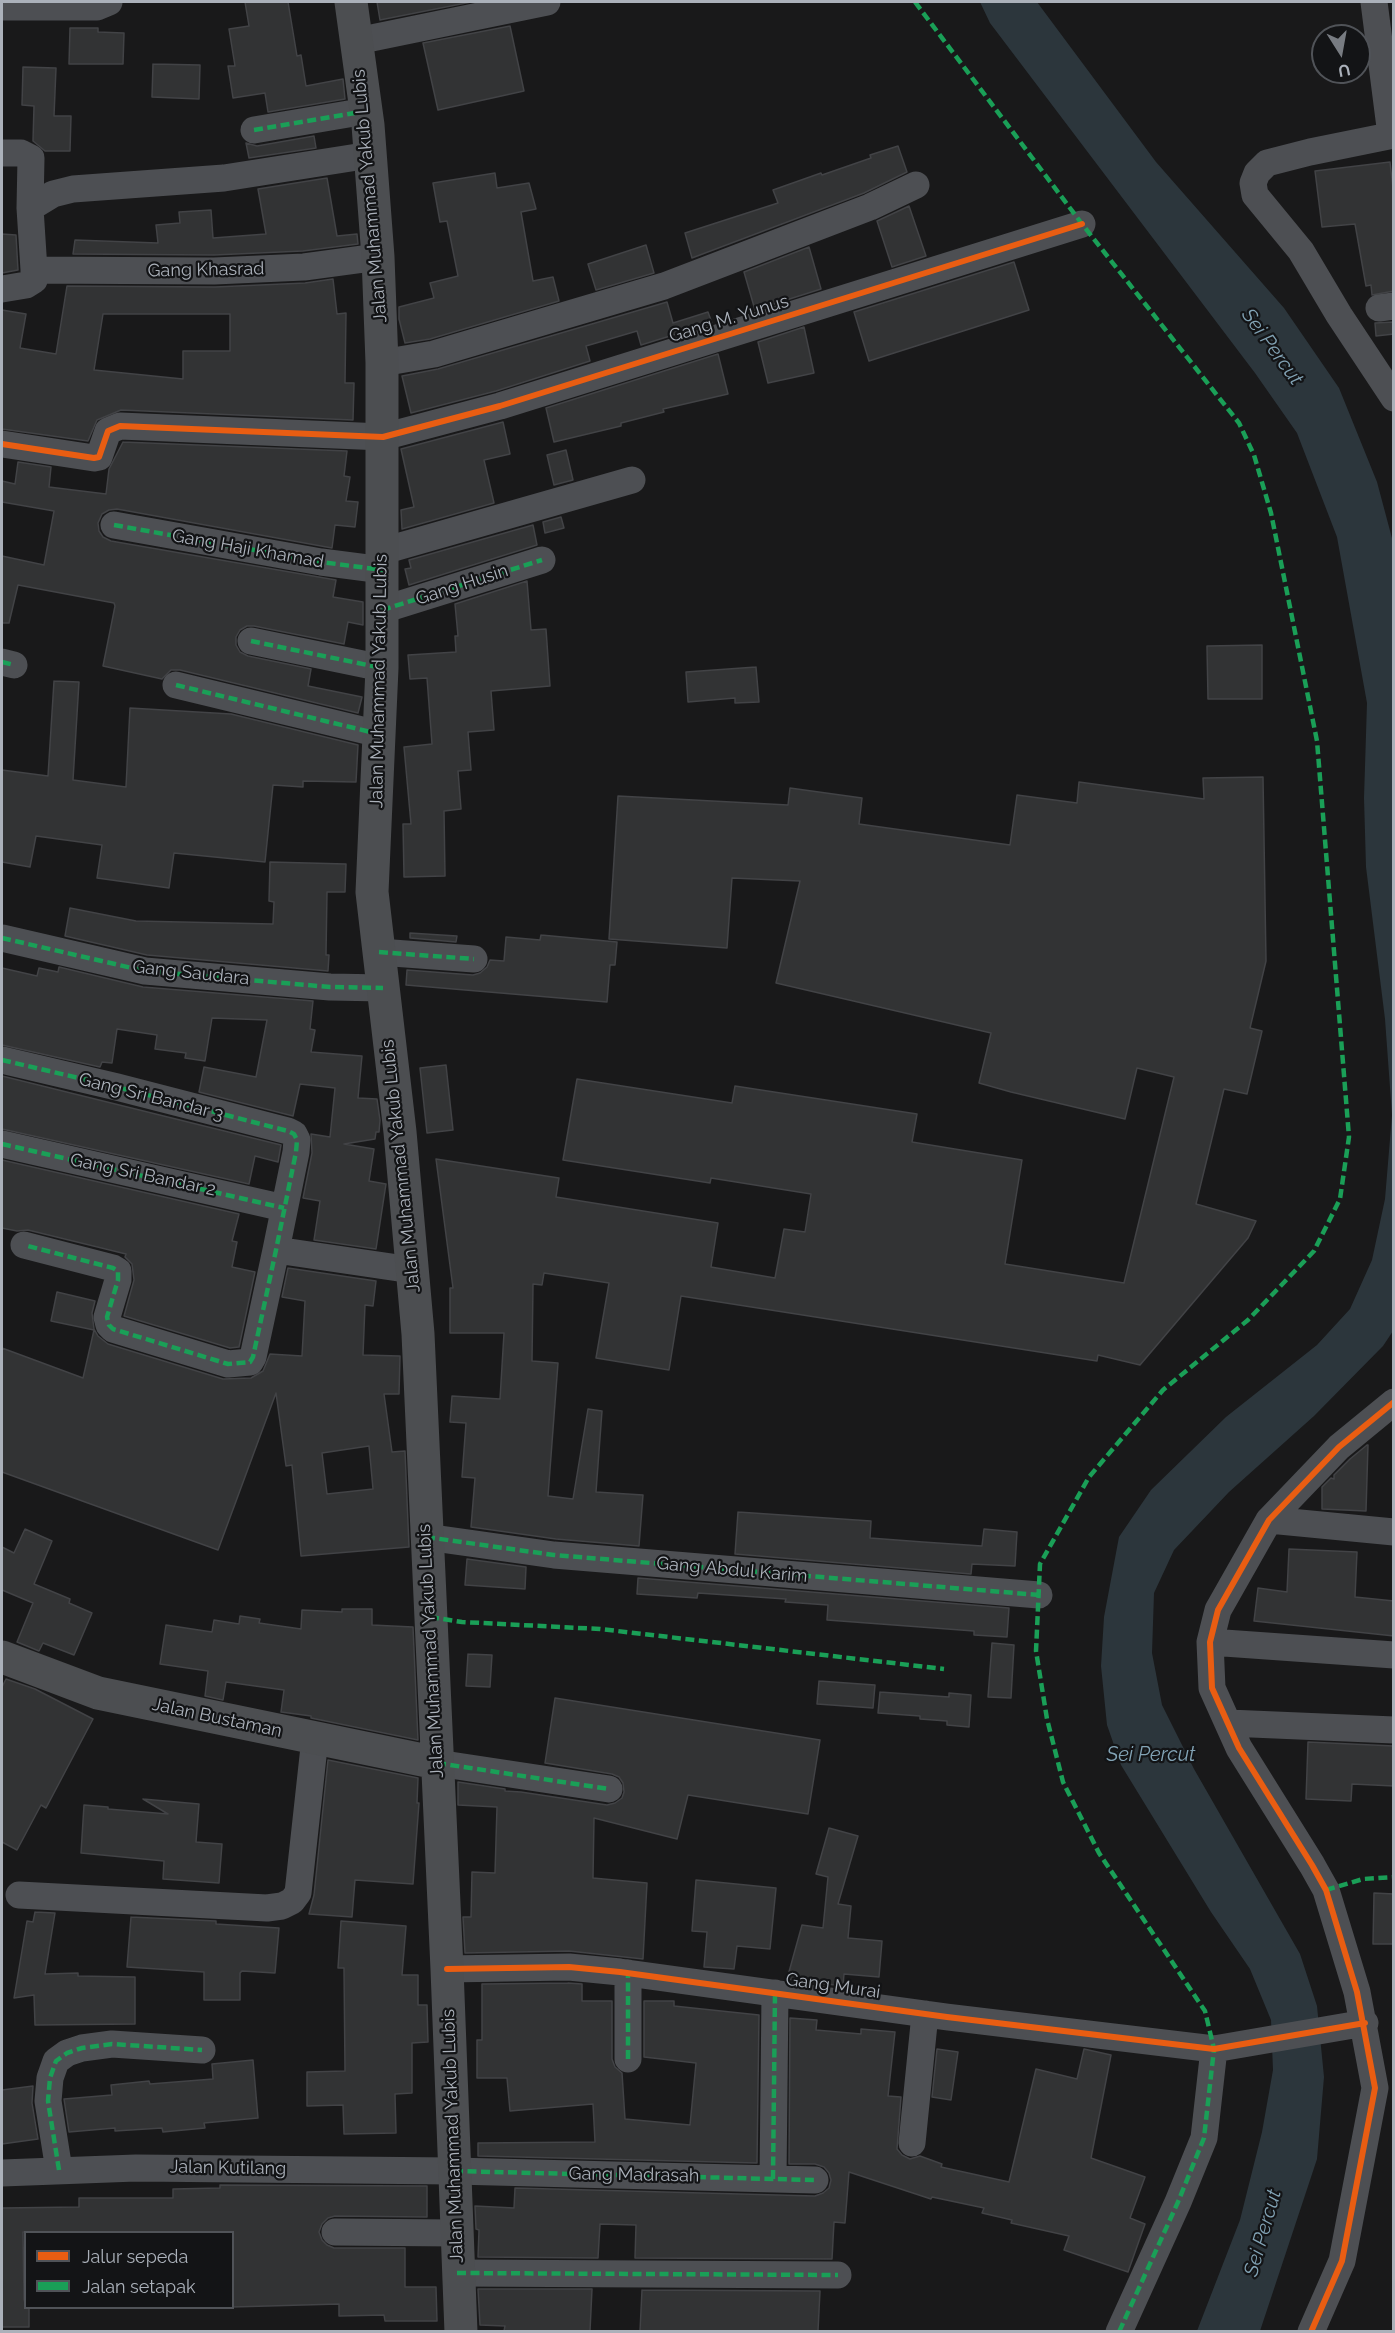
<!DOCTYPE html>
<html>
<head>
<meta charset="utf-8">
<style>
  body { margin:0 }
  #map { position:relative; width:1395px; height:2333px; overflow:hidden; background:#19191a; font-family:Raleway,sans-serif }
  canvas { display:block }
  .frame { position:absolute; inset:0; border:3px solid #abb1ba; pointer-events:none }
  .legend { position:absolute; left:24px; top:2231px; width:210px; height:78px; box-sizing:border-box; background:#131416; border:2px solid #505358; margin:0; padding:8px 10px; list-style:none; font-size:18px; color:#abb1ba }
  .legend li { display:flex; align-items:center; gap:12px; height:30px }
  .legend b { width:30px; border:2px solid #505358 }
  .north { position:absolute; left:1311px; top:24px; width:60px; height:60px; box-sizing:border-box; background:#131416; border:2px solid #505358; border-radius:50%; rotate:169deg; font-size:16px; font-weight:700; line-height:24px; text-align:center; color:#abb1ba }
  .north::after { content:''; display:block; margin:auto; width:21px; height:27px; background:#787c82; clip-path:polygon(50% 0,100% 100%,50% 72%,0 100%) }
</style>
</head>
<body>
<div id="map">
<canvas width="1395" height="2333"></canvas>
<div class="frame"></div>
<ul class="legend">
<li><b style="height:8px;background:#e95d12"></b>Jalur sepeda</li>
<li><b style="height:8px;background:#1a9f57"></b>Jalan setapak</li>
</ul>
<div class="north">U</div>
</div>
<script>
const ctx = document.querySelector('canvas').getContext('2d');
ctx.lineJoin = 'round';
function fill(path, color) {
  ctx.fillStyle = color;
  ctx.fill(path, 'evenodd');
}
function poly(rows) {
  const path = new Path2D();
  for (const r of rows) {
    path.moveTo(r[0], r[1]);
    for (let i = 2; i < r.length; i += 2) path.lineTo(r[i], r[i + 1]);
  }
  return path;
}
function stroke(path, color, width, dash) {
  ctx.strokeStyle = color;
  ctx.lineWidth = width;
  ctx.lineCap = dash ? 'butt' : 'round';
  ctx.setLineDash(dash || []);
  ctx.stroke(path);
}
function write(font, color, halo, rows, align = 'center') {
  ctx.font = font + ' Raleway,sans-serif';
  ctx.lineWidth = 4.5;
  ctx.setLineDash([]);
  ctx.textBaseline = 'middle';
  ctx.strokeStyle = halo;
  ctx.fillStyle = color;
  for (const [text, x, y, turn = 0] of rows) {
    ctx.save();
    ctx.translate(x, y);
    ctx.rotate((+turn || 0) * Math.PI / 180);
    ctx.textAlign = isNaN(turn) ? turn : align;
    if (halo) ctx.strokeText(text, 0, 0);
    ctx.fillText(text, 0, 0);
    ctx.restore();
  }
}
fill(poly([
  [980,2,1037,2,1156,162,1284,308,1339,388,1377,482,1393,542,1393,1331,1383,1346,1314,1416,1229,1492,1174,1550,1154,1593,1152,1653,1162,1705,1194,1769,1300,1954,1317,2006,1324,2077,1317,2159,1260,2331,1197,2331,1240,2220,1262,2132,1273,2070,1271,2020,1250,1969,1211,1912,1121,1765,1107,1725,1101,1666,1104,1617,1119,1537,1151,1490,1226,1417,1317,1345,1350,1309,1372,1260,1385,1199,1392,1115,1385,1019,1366,867,1364,798,1367,703,1337,537,1297,433,1255,373,990,23]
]), '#2c363c');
const building = poly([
  [245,2,288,2,297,56,301,55,306,86,343,79,345,99,268,112,265,93,233,98,228,66,235,66,229,29,249,26,245,2],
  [377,2,471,2,380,20,377,2],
  [510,26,524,91,438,110,423,43,510,26],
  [70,28,98,28,98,32,124,33,123,64,69,64,70,28],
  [153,64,200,65,199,99,152,97,153,64],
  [23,67,56,68,54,116,71,116,70,151,45,151,33,141,34,106,22,105,23,67],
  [314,136,316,148,249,158,246,143,257,146,314,136],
  [898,146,907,172,864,193,692,258,685,233,778,203,773,190,821,173,822,175,871,158,870,155,898,146],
  [1390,162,1394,197,1394,291,1372,295,1371,285,1366,286,1355,224,1322,227,1315,171,1390,162],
  [495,173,497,188,529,183,536,209,521,212,533,281,553,277,559,301,430,339,405,343,399,319,399,307,434,298,430,283,458,276,447,221,440,222,433,183,495,173],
  [327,178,337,236,357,234,358,244,303,251,214,255,73,254,75,240,158,243,156,225,180,223,179,212,211,210,213,238,266,234,258,189,327,178],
  [909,206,926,256,892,267,877,221,909,206],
  [2,234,16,235,18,270,2,273,2,234],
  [646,245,654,273,596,290,588,264,646,245],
  [809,247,821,289,755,310,744,272,809,247],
  [1014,262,1029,310,869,361,854,312,1014,262],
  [333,279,337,314,346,313,345,383,354,383,353,420,121,410,97,420,88,441,2,429,2,310,26,314,20,348,56,354,67,286,215,287,305,283,333,279],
  [103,314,230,314,230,351,183,351,183,379,94,370,103,314],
  [667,302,673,323,708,312,712,323,641,345,637,331,586,346,590,361,496,391,411,413,402,376,438,369,667,302],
  [1394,322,1394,334,1376,336,1375,323,1394,322],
  [804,327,814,373,768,383,758,342,804,327],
  [718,354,728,394,663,409,664,412,621,423,621,426,554,442,546,408,718,354],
  [503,422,510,454,484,460,494,503,402,529,401,510,414,507,401,449,503,422],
  [123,442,347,451,344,476,350,477,346,501,358,502,355,527,335,525,332,548,117,509,109,510,102,514,98,523,99,531,103,537,111,541,336,580,333,597,363,602,363,625,348,622,344,644,254,626,247,626,240,630,236,637,236,645,240,652,248,656,311,669,308,686,362,697,358,713,180,670,171,670,162,679,103,666,115,606,114,603,18,585,9,623,2,623,2,556,44,565,54,511,2,502,2,481,15,484,18,462,51,467,49,487,106,494,109,469,123,442],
  [566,450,573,480,554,485,547,455,566,450],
  [561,517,564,528,545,533,543,522,561,517],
  [533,525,537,545,409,585,405,569,411,568,409,560,533,525],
  [527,581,531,630,546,629,550,686,491,691,494,730,468,732,471,770,458,771,461,809,444,811,445,876,404,877,403,824,411,824,404,747,432,744,427,678,410,679,408,655,456,652,455,636,458,636,455,604,527,581],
  [1262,645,1262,699,1208,699,1207,646,1262,645],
  [756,667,759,702,735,703,735,698,688,702,686,672,756,667],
  [54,681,79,682,73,780,126,787,130,708,231,714,358,745,356,782,303,781,303,787,273,785,265,862,174,853,169,888,97,878,102,845,36,836,30,867,2,862,2,770,48,776,54,681],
  [1263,777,1266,961,1250,1028,1262,1031,1247,1094,1224,1089,1196,1204,1256,1221,1248,1238,1140,1365,1098,1355,1097,1361,681,1296,669,1370,596,1358,609,1283,544,1273,542,1285,533,1284,532,1361,558,1363,548,1496,573,1499,588,1409,602,1411,596,1492,643,1495,639,1546,556,1539,471,1527,475,1478,462,1477,466,1423,450,1422,452,1396,500,1399,504,1333,450,1333,450,1288,453,1288,436,1159,559,1178,556,1197,718,1223,711,1267,775,1278,784,1229,805,1232,811,1194,711,1178,710,1183,563,1160,577,1079,732,1103,735,1086,917,1114,912,1142,1022,1160,1005,1264,1124,1283,1174,1077,1137,1068,1125,1119,1011,1092,979,1083,991,1033,776,983,800,881,732,878,727,948,609,939,618,796,788,805,790,788,862,798,859,824,1010,845,1017,795,1077,803,1079,782,1204,799,1203,778,1263,777],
  [270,862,346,864,345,892,327,892,326,955,329,955,328,971,147,955,65,936,70,908,136,921,273,924,274,902,269,901,270,862],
  [410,933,457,936,456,942,410,938,410,933],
  [541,935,617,942,615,965,610,965,607,1002,406,985,407,970,473,975,480,973,487,967,490,960,504,961,506,937,540,940,541,935],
  [59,967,143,987,313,1001,310,1029,315,1030,311,1052,362,1056,358,1098,377,1099,380,1120,379,1132,376,1132,375,1139,344,1144,374,1149,369,1181,386,1184,376,1249,314,1240,320,1201,303,1198,312,1153,311,1134,330,1137,335,1088,300,1084,293,1116,199,1092,204,1067,256,1077,267,1020,212,1018,205,1061,185,1058,186,1053,155,1049,157,1035,117,1029,112,1063,102,1062,100,1067,2,1045,2,968,37,976,39,968,58,972,59,967],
  [446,1065,453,1130,427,1133,420,1068,446,1065],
  [2,1076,281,1145,278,1162,255,1156,249,1184,2,1129,2,1076],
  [2,1160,239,1214,232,1241,237,1242,232,1267,255,1272,239,1347,230,1348,124,1316,134,1280,132,1264,125,1257,126,1254,28,1230,17,1231,2,1228,2,1160],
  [288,1268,376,1281,373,1306,365,1305,363,1355,400,1356,399,1394,384,1394,392,1452,405,1451,409,1547,301,1556,292,1465,286,1466,276,1393,218,1550,2,1472,2,1348,83,1378,94,1330,51,1321,57,1292,95,1301,92,1313,94,1329,98,1336,108,1344,223,1379,251,1378,263,1371,270,1354,302,1356,305,1301,282,1297,288,1268],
  [369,1446,373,1489,327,1494,322,1453,369,1446],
  [1367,1445,1368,1445,1366,1511,1322,1509,1322,1487,1331,1478,1334,1479,1334,1475,1350,1459,1367,1445],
  [738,1512,871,1521,870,1538,923,1542,982,1546,984,1529,1017,1532,1015,1566,972,1564,971,1574,735,1554,738,1512],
  [25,1529,52,1541,34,1584,70,1599,69,1603,92,1613,74,1655,43,1643,39,1651,17,1642,33,1603,2,1590,2,1547,14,1553,25,1529],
  [1289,1549,1357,1552,1355,1597,1394,1601,1394,1636,1254,1621,1258,1588,1287,1592,1289,1549],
  [467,1559,526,1567,525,1589,465,1585,467,1559],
  [638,1578,1009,1608,1007,1637,974,1635,974,1631,827,1620,828,1605,785,1602,786,1599,698,1593,697,1598,637,1594,638,1578],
  [342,1609,372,1609,372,1625,413,1627,418,1740,311,1718,311,1716,281,1712,284,1690,226,1682,223,1700,205,1696,208,1671,160,1664,166,1625,212,1632,214,1620,239,1624,240,1616,260,1619,259,1623,301,1629,302,1610,342,1612,342,1609],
  [992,1643,1014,1645,1011,1698,988,1697,992,1643],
  [468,1654,492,1655,490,1687,466,1686,468,1654],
  [6,1679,35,1689,93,1719,46,1808,41,1805,17,1850,2,1842,2,1687,6,1679],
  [819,1681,875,1685,873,1708,817,1704,819,1681],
  [880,1692,949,1697,949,1693,971,1695,969,1727,947,1725,947,1721,920,1719,920,1716,878,1713,880,1692],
  [555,1698,820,1740,808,1814,688,1795,677,1839,594,1818,593,1878,647,1883,643,1959,569,1951,465,1953,463,1917,471,1917,472,1872,495,1873,497,1807,458,1805,458,1782,505,1789,505,1791,521,1792,607,1805,615,1803,622,1798,624,1792,623,1783,619,1777,612,1774,545,1763,555,1698],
  [1308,1742,1394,1746,1394,1786,1352,1784,1351,1801,1306,1799,1308,1742],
  [328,1760,418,1778,417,1803,419,1803,413,1884,355,1880,352,1917,309,1914,314,1895,328,1760],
  [143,1799,199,1804,196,1842,222,1844,219,1883,163,1879,164,1861,81,1853,84,1805,108,1807,108,1809,168,1814,143,1799],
  [829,1828,858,1836,838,1904,851,1906,848,1938,882,1941,879,1977,844,1974,843,1986,787,1979,802,1925,823,1928,828,1877,816,1874,829,1828],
  [696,1880,776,1888,770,1949,737,1946,734,1969,704,1967,707,1932,692,1931,696,1880],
  [1374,1893,1394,1894,1394,1944,1373,1944,1374,1893],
  [35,1912,55,1913,45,1974,78,1973,78,1976,135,1977,135,2024,35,2025,34,1995,14,1998,27,1921,33,1922,35,1912],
  [131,1917,216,1921,216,1924,279,1928,275,1973,242,1971,240,1973,240,2000,204,2000,204,1972,127,1967,131,1917],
  [341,1921,406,1926,402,1975,418,1975,418,2005,427,2005,428,2042,412,2043,412,2093,395,2094,396,2133,344,2134,343,2105,307,2106,307,2072,345,2071,344,1968,338,1968,341,1921],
  [568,1983,582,1984,582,2001,612,2001,612,2059,615,2067,622,2073,625,2119,690,2125,696,2063,644,2057,644,2001,674,2001,674,2006,759,2015,757,2163,478,2156,478,2143,595,2142,593,2104,510,2111,507,2078,477,2078,477,2040,482,2040,482,1984,568,1983],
  [790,2018,817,2020,816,2030,861,2034,861,2029,895,2032,888,2096,901,2097,897,2149,902,2155,910,2159,920,2156,942,2164,941,2167,1009,2182,1036,2069,1077,2079,1084,2049,1111,2055,1091,2158,1145,2177,1130,2218,1145,2224,1128,2272,1064,2250,1069,2236,1011,2223,1012,2220,982,2213,984,2208,932,2197,931,2199,849,2172,845,2223,834,2222,832,2259,635,2258,636,2225,600,2224,598,2258,478,2257,479,2230,476,2229,475,2206,514,2208,515,2188,815,2196,823,2193,829,2188,831,2180,829,2173,824,2167,815,2164,789,2164,790,2018],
  [937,2049,958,2052,951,2100,932,2097,937,2049],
  [253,2060,258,2118,204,2123,205,2128,163,2132,162,2128,115,2131,115,2128,69,2132,64,2099,112,2095,111,2085,149,2081,150,2084,213,2079,212,2064,253,2060],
  [33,2086,32,2103,38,2139,2,2144,2,2090,33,2086],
  [220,2185,427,2186,427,2217,335,2216,328,2218,322,2224,319,2232,322,2240,327,2245,334,2248,405,2248,405,2287,436,2287,437,2321,385,2321,384,2315,339,2316,339,2304,232,2307,232,2232,23,2232,24,2299,26,2307,29,2307,29,2327,2,2327,2,2208,79,2207,79,2198,173,2198,173,2189,220,2188,220,2185],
  [478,2289,592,2289,590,2331,504,2331,505,2326,480,2325,478,2289],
  [642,2290,820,2291,818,2331,640,2331,642,2290]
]);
fill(building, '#323334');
stroke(building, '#424346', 1.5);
stroke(poly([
  [1374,2,1391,135],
  [2,7,97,7,109,2],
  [357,41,547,2],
  [254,130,366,111],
  [1394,135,1310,152,1267,163,1257,173,1253,183,1255,195,1301,251,1339,315,1394,398],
  [2,153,21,153,31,158,30,208,34,270,34,280,26,285,2,289],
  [30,208,53,194,73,189,224,178,370,155],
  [34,270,214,271,304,267,378,257],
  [1379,308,1394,306],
  [382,363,434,354,664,286,870,207,916,185],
  [2,444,94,458,99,457,108,431,120,426,383,437,500,406,1082,224],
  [114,525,321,562,383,570],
  [383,551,632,480],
  [382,610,542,560],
  [251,641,382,668],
  [2,662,14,665],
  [176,685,379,734],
  [2,938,145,971,330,987,383,988],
  [379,952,474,959],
  [2,1060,117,1087,288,1131,294,1134,297,1140,296,1152,276,1250,253,1357,250,1362,228,1364,113,1329,109,1325,107,1317,118,1280,118,1271,113,1268,24,1245],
  [2,1144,284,1208],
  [276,1250,412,1270],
  [1269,1520,1394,1532],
  [426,1537,554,1555,1039,1595],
  [1210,1642,1394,1655],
  [1228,1723,1394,1730],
  [437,1763,609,1789],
  [19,1895,267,1908,282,1906,292,1901,298,1893,315,1738],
  [447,1969,569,1967,620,1972,947,2017,1214,2049,1365,2023],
  [628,2059,628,1973],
  [912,2143,925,2014],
  [59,2170,48,2101,50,2078,56,2061,67,2053,82,2048,112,2044,202,2050],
  [2,2173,136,2168,454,2171,815,2180],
  [773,2179,775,1993],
  [335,2232,456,2233],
  [457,2273,838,2275],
  [1119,2332,1178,2202,1204,2138,1214,2049],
  [1311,2332,1342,2261,1375,2088,1357,1992,1326,1890,1312,1865,1239,1748,1212,1688,1210,1642,1218,1610,1269,1520,1339,1447,1394,1402]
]), '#4d4f53', 27);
stroke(poly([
  [351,2,368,125,378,257,382,363,382,668,372,892,400,1132,418,1334,447,1969,461,2332],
  [2,1657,98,1693,437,1763]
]), '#4c4e51', 33);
stroke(poly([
  [915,2,1082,224,1239,423,1254,455,1271,513,1317,741,1349,1137,1340,1199,1314,1251,1248,1320,1163,1390,1089,1477,1040,1564,1036,1651,1047,1719,1063,1782,1099,1853,1205,2011,1214,2049,1204,2138,1178,2202,1119,2332],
  [254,130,366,111],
  [114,525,321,562,383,570],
  [382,610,542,560],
  [251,641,382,668],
  [2,662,14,665],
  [176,685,379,734],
  [2,938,145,971,330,987,383,988],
  [379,952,474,959],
  [2,1060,117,1087,288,1131,294,1134,297,1140,296,1152,276,1250,253,1357,250,1362,228,1364,113,1329,109,1325,107,1317,118,1280,118,1271,113,1268,24,1245],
  [2,1144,284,1208],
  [426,1537,554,1555,1039,1595],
  [430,1617,462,1622,600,1629,944,1669],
  [437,1763,609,1789],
  [1326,1890,1363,1879,1394,1877],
  [628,2059,628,1973],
  [59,2170,48,2101,50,2078,56,2061,67,2053,82,2048,112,2044,202,2050],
  [454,2171,815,2180],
  [773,2179,775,1993],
  [457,2273,838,2275]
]), '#1a9f57', 4.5, [9, 4.5]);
stroke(poly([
  [2,444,94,458,99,457,108,431,120,426,383,437,500,406,1082,224],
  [447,1969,569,1967,620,1972,947,2017,1214,2049,1365,2023],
  [1311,2332,1342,2261,1375,2088,1357,1992,1326,1890,1312,1865,1239,1748,1212,1688,1210,1642,1218,1610,1269,1520,1339,1447,1394,1402]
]), '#e95d12', 6);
write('18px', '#abb1ba', '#131416', [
  ["Jalan Muhammad Yakub Lubis",370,196,-95],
  ["Gang Khasrad",206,270,-1],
  ["Gang M. Yunus",729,319,-17],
  ["Gang Haji Khamad",248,549,10],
  ["Gang Husin",462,585,-18],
  ["Jalan Muhammad Yakub Lubis",379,681,-89],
  ["Gang Saudara",191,973,6],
  ["Gang Sri Bandar 3",151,1097,14],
  ["Jalan Muhammad Yakub Lubis",401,1166,-96],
  ["Gang Sri Bandar 2",143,1175,12],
  ["Gang Abdul Karim",732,1570,5],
  ["Jalan Muhammad Yakub Lubis",431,1651,-93],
  ["Jalan Bustaman",217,1718,12],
  ["Gang Murai",833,1986,8],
  ["Jalan Muhammad Yakub Lubis",453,2136,-92],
  ["Jalan Kutilang",228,2168,1],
  ["Gang Madrasah",634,2175,1]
]);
write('italic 20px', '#82a3b5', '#131416', [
  ["Sei Percut",1272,347,54],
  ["Sei Percut",1151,1755],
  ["Sei Percut",1263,2233,-74]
]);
</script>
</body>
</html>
